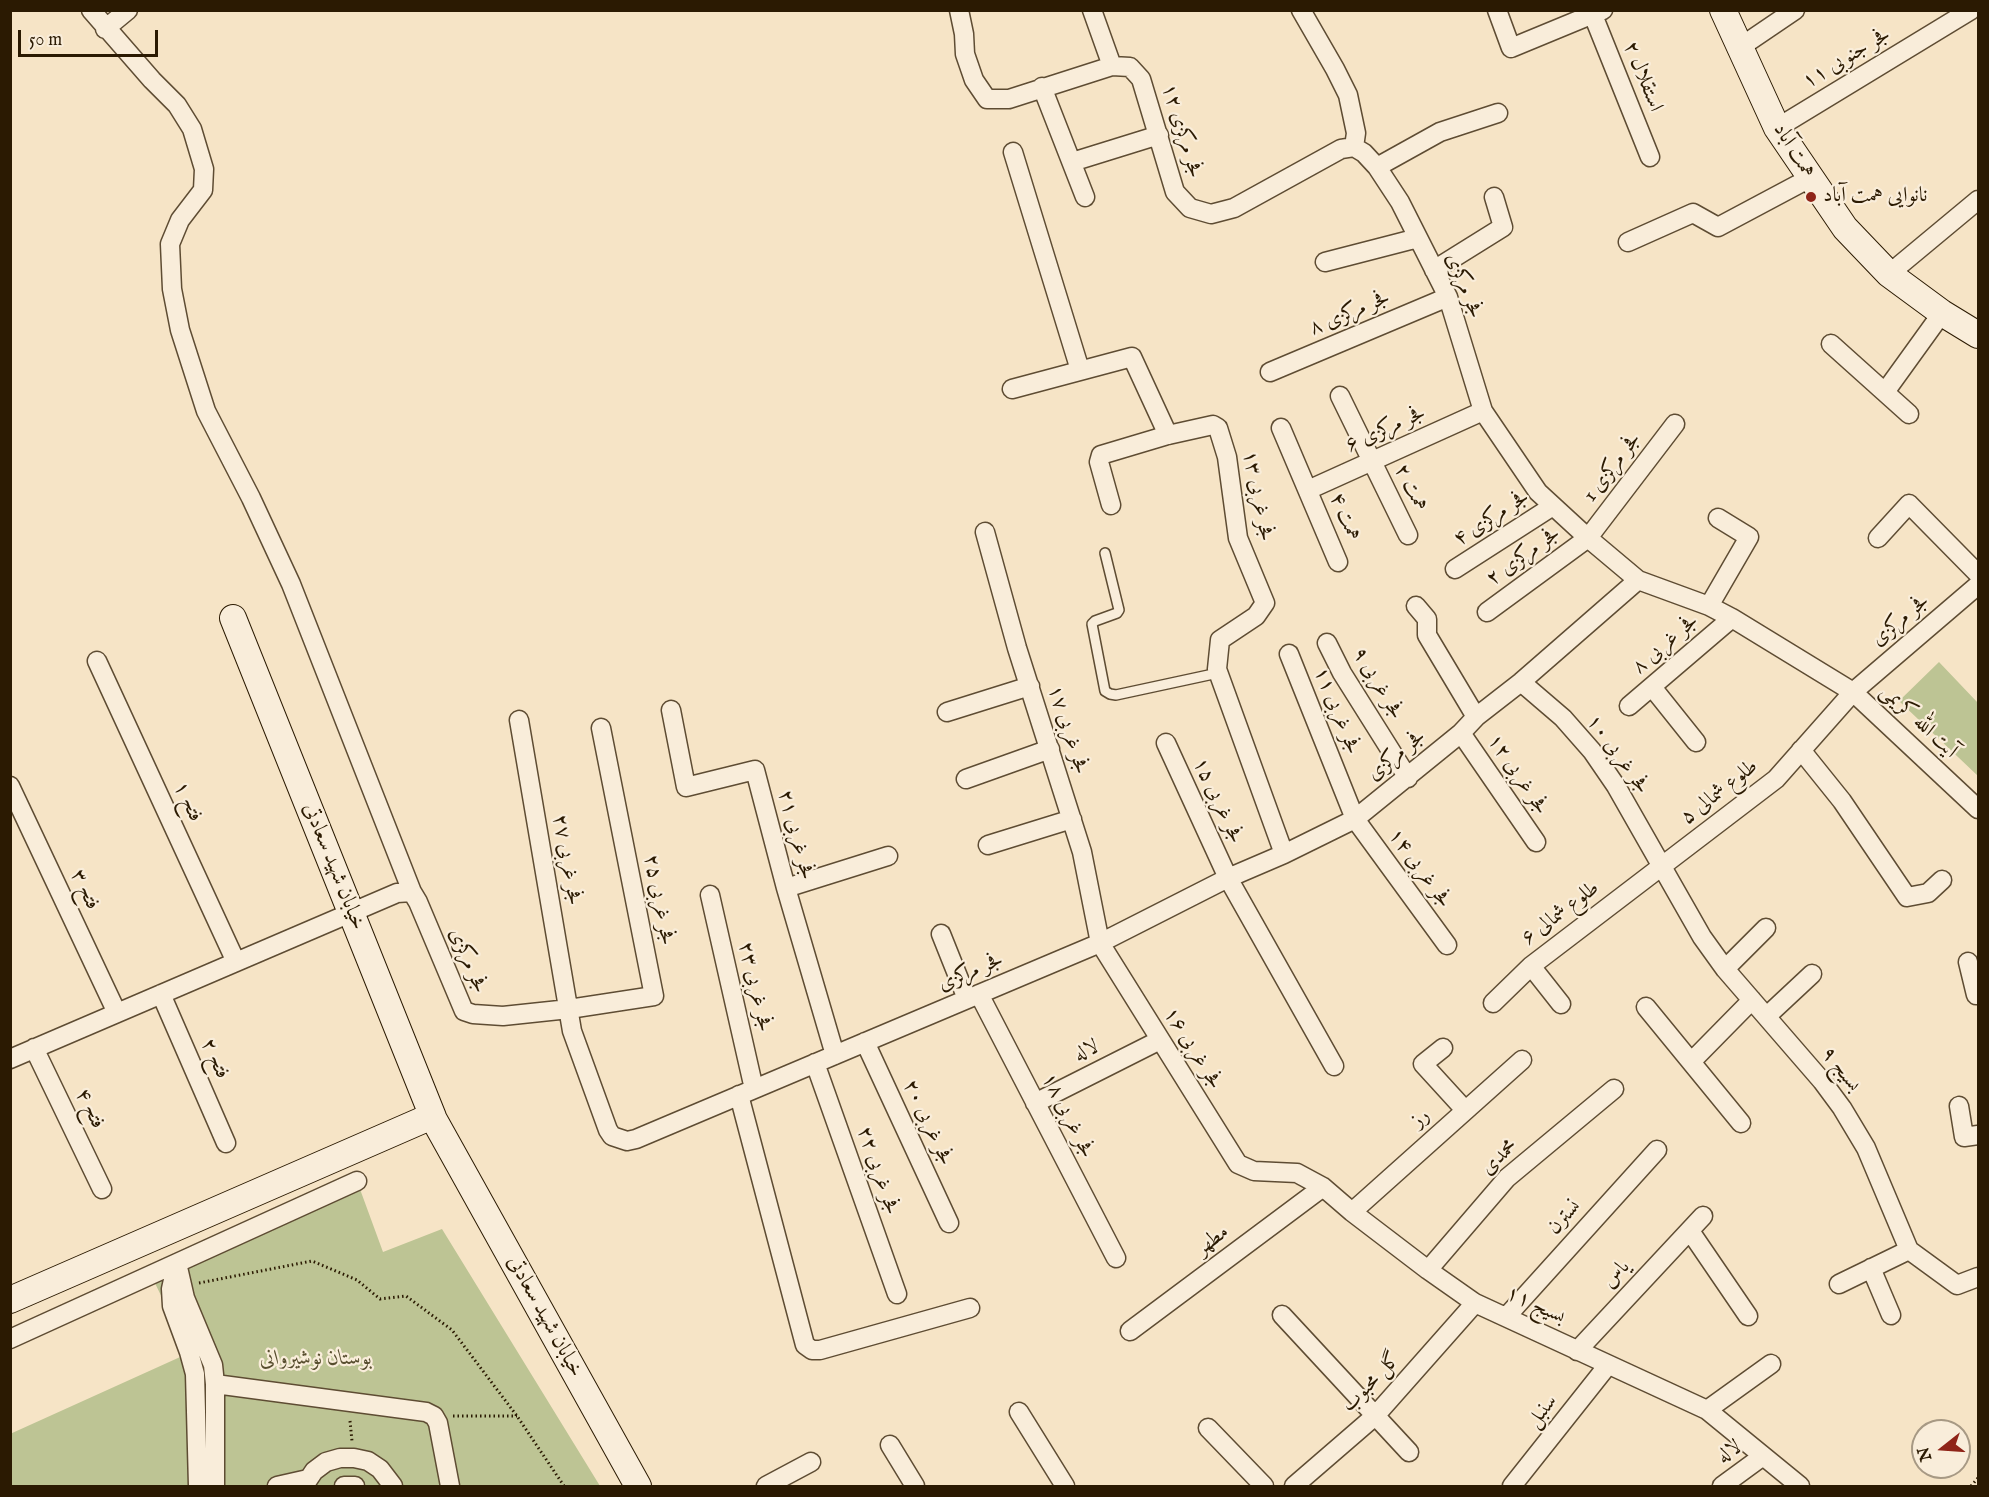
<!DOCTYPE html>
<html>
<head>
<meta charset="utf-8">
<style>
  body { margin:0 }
  #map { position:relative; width:1989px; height:1497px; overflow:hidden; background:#f6e4c6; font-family:"IM FELL English",serif }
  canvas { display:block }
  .frame { position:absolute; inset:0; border:12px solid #2b1a02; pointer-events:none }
  .north { position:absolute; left:1911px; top:1419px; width:60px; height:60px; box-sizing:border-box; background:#f9edda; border:2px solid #a79984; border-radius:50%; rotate:253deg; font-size:16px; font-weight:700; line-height:24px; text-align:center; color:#2b1a02 }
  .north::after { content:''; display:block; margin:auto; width:21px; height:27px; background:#8f2418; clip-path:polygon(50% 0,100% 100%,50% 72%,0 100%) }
  .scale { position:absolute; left:18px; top:30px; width:140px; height:27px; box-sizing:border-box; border:3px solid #2b1a02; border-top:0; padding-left:8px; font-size:18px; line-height:21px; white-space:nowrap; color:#2b1a02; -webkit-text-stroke:4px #f9edda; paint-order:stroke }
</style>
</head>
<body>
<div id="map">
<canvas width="1989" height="1497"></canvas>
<div class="frame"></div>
<div class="north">N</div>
<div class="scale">50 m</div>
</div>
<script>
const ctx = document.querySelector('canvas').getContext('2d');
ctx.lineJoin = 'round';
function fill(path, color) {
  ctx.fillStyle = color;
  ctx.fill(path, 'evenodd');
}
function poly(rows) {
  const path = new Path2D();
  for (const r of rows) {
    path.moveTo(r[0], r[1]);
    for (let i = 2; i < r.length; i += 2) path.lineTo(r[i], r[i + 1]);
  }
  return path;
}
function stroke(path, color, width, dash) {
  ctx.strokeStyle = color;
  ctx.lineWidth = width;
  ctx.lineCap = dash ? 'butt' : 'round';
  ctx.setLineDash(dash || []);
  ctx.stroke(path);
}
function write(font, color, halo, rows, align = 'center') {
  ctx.font = font + ' "IM FELL English",Amiri,serif';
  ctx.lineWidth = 4.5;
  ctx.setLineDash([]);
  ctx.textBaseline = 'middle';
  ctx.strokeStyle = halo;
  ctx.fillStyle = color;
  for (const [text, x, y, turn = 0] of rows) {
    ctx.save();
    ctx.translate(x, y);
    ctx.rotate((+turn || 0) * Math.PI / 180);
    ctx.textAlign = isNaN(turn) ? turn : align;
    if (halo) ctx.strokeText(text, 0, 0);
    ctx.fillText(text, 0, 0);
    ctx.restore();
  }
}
fill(poly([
  [1939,662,1978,703,1978,776,1899,701],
  [357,1181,383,1252,442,1229,600,1486,11,1486,10,1434,189,1353,151,1275]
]), '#bdc494');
const lane = poly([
  [1105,553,1119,610,1117,613,1095,621,1092,624,1105,691,1110,694,1116,695,1218,673]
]);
const street = poly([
  [91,10,152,80,177,105,192,129,204,169,203,190,180,220,170,244,172,289,180,330,206,411,251,498,291,584,412,892],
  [959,10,964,34,965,54,974,80,987,99,1009,99,1112,66,1130,67,1141,79,1175,192,1190,208,1211,214,1234,208,1341,149,1354,147],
  [1092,10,1112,66],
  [1301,10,1335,69,1348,95,1356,133,1354,147],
  [1497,10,1511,48,1603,10],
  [1591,10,1650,157],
  [105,29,128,10],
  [1739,48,1795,10],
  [1042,87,1085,197],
  [1777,128,1971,10],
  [1354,147,1364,153,1377,167,1400,202,1448,297,1483,411,1538,492,1588,538,1638,580,1709,606,1732,618,1853,692,1978,809],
  [1013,152,1080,370],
  [1072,162,1159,135],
  [1377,167,1440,132,1498,113],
  [1628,242,1693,213,1718,227,1810,178],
  [1325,262,1418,238],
  [1434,270,1503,227,1494,197],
  [1889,274,1978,200],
  [1831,344,1909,414],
  [1270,372,1448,297],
  [1012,389,1132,357,1168,435],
  [1885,392,1942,313],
  [1340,396,1408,535],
  [1281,428,1338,562],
  [1308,490,1483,411],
  [1111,505,1099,462,1101,455,1168,435,1213,425,1218,428,1227,457,1238,538,1265,603,1256,616,1220,640,1217,669,1284,854],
  [985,532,1017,648,1082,852,1100,943,1238,1164,1254,1171,1297,1173,1323,1187,1352,1212,1428,1270,1475,1303,1707,1410,1800,1486],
  [1878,538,1909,504,1978,574],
  [1455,569,1553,506],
  [1416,606,1427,619,1427,635,1476,717],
  [1709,606,1749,537,1718,518],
  [1487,612,1588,538,1675,424],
  [1327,643,1342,673,1408,778],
  [1289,654,1355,819,1447,945],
  [97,661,236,962],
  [1521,682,1563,718,1592,751,1616,786,1702,937,1725,969,1822,1081,1842,1108,1866,1148,1909,1250,1957,1285,1978,1277],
  [1652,687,1696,742],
  [1629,706,1732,618],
  [671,710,686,787,755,770,786,888,835,1055],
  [947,712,1030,686],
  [519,720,572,1031,608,1130,612,1136,627,1141,636,1139,1100,943,1228,878,1284,854,1355,819,1461,733,1476,717,1521,682,1638,580],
  [1461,733,1536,842],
  [1166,743,1228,878,1334,1066],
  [1801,750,1842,801,1907,897,1928,893,1942,880],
  [966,779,1050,749],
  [10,786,117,1013],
  [988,845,1072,819],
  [786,888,888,856],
  [710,895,754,1089],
  [941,934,967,999],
  [1968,962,1976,995,1978,994],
  [1531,966,1561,1004],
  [1725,969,1766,928],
  [161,994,226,1143],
  [979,994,1116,1258],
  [1493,1003,1531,966,1776,779,1853,692,1978,585],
  [1646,1007,1741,1123],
  [1767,1016,1812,974],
  [865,1042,949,1223],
  [34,1048,102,1189],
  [1443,1048,1423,1064,1465,1110],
  [10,1059,397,893,412,892,418,902,464,1011,473,1014,503,1016,569,1009,654,996,601,728],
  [1691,1062,1752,1000],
  [815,1063,897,1294],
  [739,1095,805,1345,812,1350,820,1350,970,1308],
  [1035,1103,1160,1040],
  [1959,1106,1964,1137,1978,1135],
  [1352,1212,1522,1060],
  [1690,1231,1748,1316],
  [177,1263,185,1298,213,1365,215,1384,215,1486],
  [1871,1268,1891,1315],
  [1428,1270,1507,1178,1614,1089],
  [175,1271,171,1289,172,1306,189,1352,195,1374,198,1486],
  [1839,1284,1909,1250],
  [1282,1315,1409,1452],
  [1507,1316,1657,1150],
  [1130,1331,1323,1187],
  [10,1339,357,1181],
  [1577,1351,1703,1216],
  [215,1384,426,1412,434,1416,438,1423,450,1486],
  [1707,1410,1771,1364],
  [1019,1412,1065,1486],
  [1208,1428,1264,1486],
  [890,1445,915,1486],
  [277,1486,308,1479],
  [304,1486,314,1471,326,1462,340,1458,354,1458,368,1461,380,1469,393,1486],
  [344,1486,355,1486],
  [766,1486,811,1462],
  [1294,1486,1375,1416,1475,1303],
  [1512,1486,1608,1365],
  [1722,1486,1763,1456]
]);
const secondary = poly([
  [1723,10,1777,128,1845,228,1889,274,1942,313,1978,335],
  [233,618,433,1117],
  [10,1300,432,1116,638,1486]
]);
stroke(lane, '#5e4c33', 12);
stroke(street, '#5e4c33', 21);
stroke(secondary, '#2b1a02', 28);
stroke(poly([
  [199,1283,312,1261,357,1280,380,1299,406,1296,452,1330,517,1416,564,1486],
  [453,1416,517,1416],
  [350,1421,352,1441],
  [1971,1486,1978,1478]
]), '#2b1a02', 3, [1.5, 3]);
stroke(lane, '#f9edda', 9);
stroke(street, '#f9edda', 18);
stroke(secondary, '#f9edda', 26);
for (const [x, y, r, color] of [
  [1811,197,6,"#8f2418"]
]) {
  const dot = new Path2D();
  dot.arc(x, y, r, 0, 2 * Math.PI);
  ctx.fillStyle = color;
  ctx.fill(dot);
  stroke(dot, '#f9edda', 2);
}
write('21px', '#2b1a02', '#f9edda', [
  ["فجر جنوبی ۱۱",1847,59,-31],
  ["استقلال ۲",1642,77,68],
  ["فجر مرکزی ۱۲",1181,131,73],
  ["همت آباد",1793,151,58],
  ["فجر مرکزی",1463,286,68],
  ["فجر مرکزی ۸",1350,314,-23],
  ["فجر مرکزی ۶",1386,430,-24],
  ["فجر مرکزی 1",1613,468,-53],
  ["همت ۲",1410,488,63],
  ["فجر غربی ۱۳",1257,496,79],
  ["همت ۴",1344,517,67],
  ["فجر مرکزی ۴",1492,519,-33],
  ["فجر مرکزی ۲",1524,557,-36],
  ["فجر مرکزی",1901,621,-40],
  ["فجر غربی ۸",1666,645,-41],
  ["فجر غربی ۹",1377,684,59],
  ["فجر غربی ۱۱",1336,711,68],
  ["آیت الله کریمی",1918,722,43],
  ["فجر غربی ۱۷",1067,730,72],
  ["فجر غربی ۱۰",1617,755,54],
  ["فجر مرکزی",1397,756,-39],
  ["فجر غربی ۱۲",1517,775,56],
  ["طلوع شمالی ۵",1720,793,-38],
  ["فجر غربی ۱۵",1217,801,65],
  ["فتح ۱",187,802,65],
  ["فجر غربی ۲۱",795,835,75],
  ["فجر غربی ۲۷",566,860,80],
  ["خیابان شهید سعادتی",333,867,68],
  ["فجر غربی ۱۴",1419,869,54],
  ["فتح ۳",84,890,65],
  ["فجر غربی ۲۵",658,900,79],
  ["طلوع شمالی ۶",1561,914,-37],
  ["فجر مرکزی",467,961,67],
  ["فجر مرکزی",971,973,-23],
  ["فجر غربی ۲۳",754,987,77],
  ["فجر غربی ۱۶",1192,1049,58],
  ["لاله",1087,1052,-27],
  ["فتح ۲",214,1059,66],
  ["بسیج ۹",1840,1070,52],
  ["فتح ۴",89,1109,64],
  ["فجر غربی ۱۸",1067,1116,63],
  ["رز",1421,1119,-42],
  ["فجر غربی ۲۰",927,1123,65],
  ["محمدی",1500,1158,-43],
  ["فجر غربی ۲۲",877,1171,71],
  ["نسترن",1565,1218,-48],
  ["مطهر",1213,1241,-37],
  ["یاس",1617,1275,-47],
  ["بسیج ۱۱",1535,1306,25],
  ["خیابان شهید سعادتی",544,1317,61],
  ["گل محبوب",1372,1383,-46],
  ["سنبل",1543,1412,-52],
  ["لاله",1730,1453,-36]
]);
write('21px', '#2b1a02', '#f9edda', [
  ["نانوایی همت آباد",1823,197]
], 'left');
write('italic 21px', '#574d2e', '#f9edda', [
  ["بوستان نوشیروانی",316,1360]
]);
</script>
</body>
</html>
